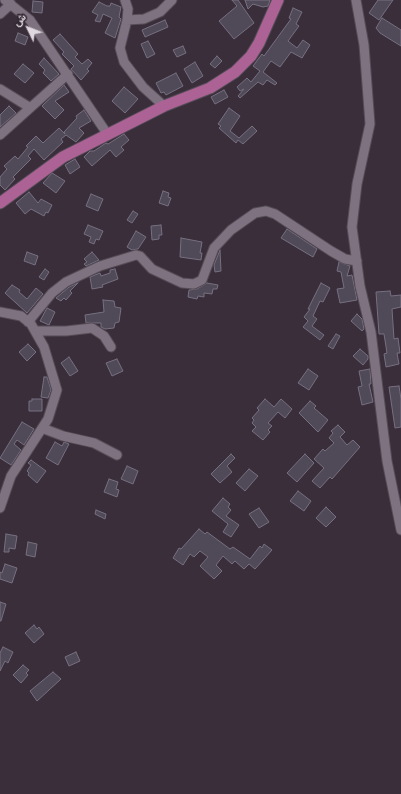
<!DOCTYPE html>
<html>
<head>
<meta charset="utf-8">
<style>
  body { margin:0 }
  #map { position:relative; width:401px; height:794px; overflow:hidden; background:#392e3a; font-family:Arial,Vazirmatn,sans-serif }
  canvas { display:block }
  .north { position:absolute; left:8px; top:8px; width:40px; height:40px; -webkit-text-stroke:3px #2f2430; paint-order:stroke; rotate:313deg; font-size:11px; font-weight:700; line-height:16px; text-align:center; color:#dfd8e0 }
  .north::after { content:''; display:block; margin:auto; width:14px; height:18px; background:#dfd8e0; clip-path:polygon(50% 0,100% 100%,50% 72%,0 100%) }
</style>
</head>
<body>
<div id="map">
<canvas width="401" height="794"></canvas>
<div class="north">ش</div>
</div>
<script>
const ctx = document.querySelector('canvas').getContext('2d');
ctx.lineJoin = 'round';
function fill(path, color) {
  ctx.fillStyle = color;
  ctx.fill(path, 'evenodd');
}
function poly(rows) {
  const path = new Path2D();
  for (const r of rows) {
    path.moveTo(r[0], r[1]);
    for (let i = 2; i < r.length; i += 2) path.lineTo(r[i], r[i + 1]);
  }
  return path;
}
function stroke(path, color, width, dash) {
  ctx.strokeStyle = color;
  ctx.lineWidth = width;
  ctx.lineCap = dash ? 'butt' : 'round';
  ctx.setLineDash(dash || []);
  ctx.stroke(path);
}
const building = poly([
  [232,0,238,0,254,23,234,39,219,21,237,6,232,0],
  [245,0,270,0,268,6,263,7,253,4,248,9,245,0],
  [378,0,393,0,379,20,369,13,378,0],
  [33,1,43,2,42,13,32,12,33,1],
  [99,2,107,6,110,6,111,3,121,7,119,17,121,19,115,38,105,33,112,18,103,14,100,22,95,21,98,15,92,12,99,2],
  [293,8,302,12,296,24,299,26,288,41,297,48,303,40,310,45,302,58,291,52,280,67,271,61,263,72,277,83,275,85,267,80,263,85,258,82,240,98,238,96,244,89,240,91,237,87,247,78,251,82,260,71,253,66,262,54,264,56,291,19,289,18,293,8],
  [382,18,401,30,401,46,380,33,376,28,382,18],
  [165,20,168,27,145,37,142,30,165,20],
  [18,33,28,37,25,45,15,41,18,33],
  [60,34,78,54,75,57,82,64,88,59,92,63,87,69,89,71,81,80,71,69,74,66,62,54,64,52,53,40,60,34],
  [148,41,155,54,147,58,141,44,148,41],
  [183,46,186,53,177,57,173,50,183,46],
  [217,56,222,61,215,68,210,64,217,56],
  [44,58,59,74,51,81,43,73,45,70,39,64,44,58],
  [195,62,203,76,192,83,184,69,195,62],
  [23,64,34,73,25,83,14,74,23,64],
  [176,73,183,86,166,95,164,92,161,93,156,83,176,73],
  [64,85,69,92,55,101,64,110,55,119,42,106,64,85],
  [124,87,138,99,125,113,112,101,124,87],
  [224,90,228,97,215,104,211,97,224,90],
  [9,106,16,113,0,127,0,115,9,106],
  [229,108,240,116,230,131,239,138,252,126,257,131,243,144,238,140,236,143,219,128,221,126,218,124,229,108],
  [84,110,91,121,79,128,84,133,76,142,66,135,61,139,63,142,44,160,34,149,28,156,31,159,13,177,15,179,5,190,0,185,0,177,7,169,4,166,15,156,18,159,28,147,26,146,36,136,43,143,59,128,65,134,64,132,77,118,76,116,84,110],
  [124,134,129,140,121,147,124,150,116,157,110,150,92,166,84,157,90,151,94,151,106,143,108,144,124,134],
  [75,159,80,167,70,174,65,165,75,159],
  [52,173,65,181,56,193,43,183,52,173],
  [163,191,169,193,168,197,171,198,168,206,159,203,163,191],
  [29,192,38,203,41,199,52,205,48,213,46,212,44,216,31,209,25,214,16,203,29,192],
  [91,194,103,199,98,211,86,206,91,194],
  [133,211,138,214,132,223,127,220,133,211],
  [88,225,103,231,99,240,96,239,94,244,89,242,91,237,84,234,88,225],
  [161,225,162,235,159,235,159,239,152,240,151,226,161,225],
  [287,229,317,249,313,257,281,238,287,229],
  [136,231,146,237,138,249,132,250,127,247,136,231],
  [181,238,202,242,200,253,202,253,201,260,180,257,181,238],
  [220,250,221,271,215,272,214,265,220,250],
  [27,252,38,256,35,265,24,261,27,252],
  [92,252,99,260,86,266,84,264,87,262,84,259,92,252],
  [339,262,350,266,347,276,352,275,357,300,340,303,337,289,344,288,341,272,337,271,339,262],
  [45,269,49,272,44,280,39,277,45,269],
  [115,269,118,279,102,285,103,287,92,289,90,277,100,273,101,276,110,273,110,270,115,269],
  [78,283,70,291,72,293,66,300,64,298,61,301,56,298,69,287,78,283],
  [207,283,218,285,217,289,213,289,212,294,204,293,204,297,198,296,197,299,188,297,189,290,197,289,207,283],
  [321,283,330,288,323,302,320,301,313,316,317,319,312,326,324,335,320,340,303,327,308,321,304,317,310,309,308,309,321,283],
  [12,285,20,290,19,292,27,299,36,288,43,294,27,313,5,293,12,285],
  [390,291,391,296,401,295,401,307,392,309,394,339,398,338,400,353,397,353,399,364,386,367,384,354,387,353,384,334,379,334,376,292,390,291],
  [103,300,114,301,115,307,121,308,119,322,115,323,114,328,105,329,101,327,101,323,86,323,85,315,104,312,103,300],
  [47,308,55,312,49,325,40,321,47,308],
  [357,314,362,319,364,329,362,331,351,321,357,314],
  [336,334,340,336,333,349,328,346,336,334],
  [28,344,36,352,27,361,19,352,28,344],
  [360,349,368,356,368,359,363,365,353,356,360,349],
  [69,357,78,371,70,376,61,363,69,357],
  [117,359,123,371,112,376,106,363,117,359],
  [308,369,318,376,309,390,298,383,308,369],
  [370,369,371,384,369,384,373,402,362,405,358,387,362,386,359,371,370,369],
  [44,377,47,377,51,390,48,398,41,397,44,377],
  [399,386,401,399,401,427,395,428,389,387,399,386],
  [32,399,42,399,42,411,29,411,29,401,32,401,32,399],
  [265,399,274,407,281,399,292,409,285,418,278,412,268,423,272,426,268,430,270,432,263,440,252,431,256,427,252,423,254,420,252,418,259,410,257,408,265,399],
  [310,401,316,406,314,408,328,420,318,432,299,413,310,401],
  [22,422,34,429,24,445,17,440,14,444,21,450,11,465,0,458,22,422],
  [338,425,345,432,340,437,347,445,353,440,360,447,332,479,330,477,320,488,312,481,324,468,314,459,323,449,325,451,334,443,329,438,333,433,331,431,338,425],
  [55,442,62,446,64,442,69,444,58,465,46,458,55,442],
  [231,454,235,458,227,466,232,472,220,483,211,474,231,454],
  [305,454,314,463,297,482,287,473,305,454],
  [31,460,46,471,37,483,28,475,29,473,27,471,31,465,28,463,31,460],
  [127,466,138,471,133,484,121,479,127,466],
  [249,469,258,476,245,491,236,483,249,469],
  [109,479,118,482,116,489,119,490,117,497,104,492,109,479],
  [298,491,311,501,304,511,290,501,298,491],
  [223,498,230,504,228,507,231,510,226,516,239,525,231,537,223,532,228,524,212,511,223,498],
  [326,507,336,517,326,527,316,518,326,507],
  [259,508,269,522,259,528,249,514,259,508],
  [96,510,106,514,105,519,95,514,96,510],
  [199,529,205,534,207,532,230,549,233,547,250,559,260,546,262,548,264,544,272,550,255,569,249,564,244,569,235,561,232,564,223,556,216,565,222,571,214,579,200,566,208,557,200,551,194,557,190,554,183,565,173,558,179,548,181,549,199,529],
  [6,534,17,536,15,549,9,548,9,552,4,552,6,534],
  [28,542,37,544,35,557,26,555,28,542],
  [5,564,17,568,12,583,0,579,0,572,2,573,5,564],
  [0,602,6,604,1,621,0,621,0,602],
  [34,625,37,629,39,627,44,634,34,643,25,633,34,625],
  [3,647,13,652,8,663,5,661,0,671,0,653,3,647],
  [76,652,80,661,69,666,65,657,76,652],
  [23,665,29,670,26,673,28,675,21,683,13,675,23,665],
  [53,672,61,679,37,701,30,691,53,672]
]);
fill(building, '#4f4958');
stroke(building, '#777080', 1);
const minor = poly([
  [5,0,30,20,108,135],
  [125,0,128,9,127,20,120,48,124,62,143,87,164,106],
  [356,0,364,45,370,124,357,184,352,227,360,286,371,332,387,461,401,530],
  [0,14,11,4],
  [127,20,144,19,160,12,172,0],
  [0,89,29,107],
  [0,135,68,74],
  [0,312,21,316,31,324,44,347,57,390,48,419,11,476,0,508],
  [28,322,52,293,66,282,100,266,136,255,140,256,152,269,182,283,194,284,202,280,214,248,231,230,255,213,266,211,275,214,331,251,345,259,357,261],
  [35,331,66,331,92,328,104,336,111,347],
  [42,428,63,436,94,443,117,455]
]);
const major = poly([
  [0,203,63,157,164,106,210,88,235,72,251,56,259,43,278,0]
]);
stroke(minor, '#554c56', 11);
stroke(major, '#554c56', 13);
stroke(minor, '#7f7280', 9);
stroke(major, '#ad6296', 11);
</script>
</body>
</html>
